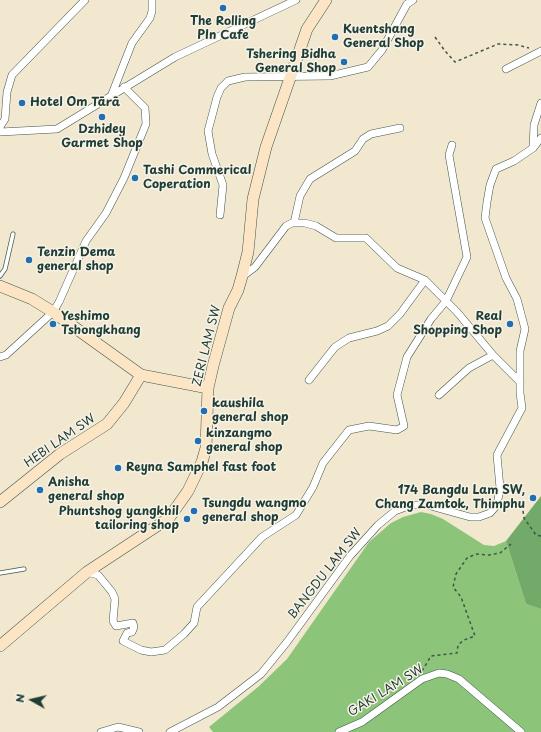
<!DOCTYPE html>
<html>
<head>
<meta charset="utf-8">
<style>
  body { margin:0 }
  #map { position:relative; width:541px; height:732px; overflow:hidden; background:#f2e7cf; font-family:"Playpen Sans",sans-serif }
  canvas { display:block }
  .north { position:absolute; left:12px; top:680px; width:40px; height:40px; -webkit-text-stroke:3px #f7f3e8; paint-order:stroke; rotate:278deg; font-size:11px; font-weight:700; line-height:16px; text-align:center; color:#1f3d34 }
  .north::after { content:''; display:block; margin:auto; width:14px; height:18px; background:#1f3d34; clip-path:polygon(50% 0,100% 100%,50% 72%,0 100%) }
</style>
</head>
<body>
<div id="map">
<canvas width="541" height="732"></canvas>
<div class="north">N</div>
</div>
<script>
const ctx = document.querySelector('canvas').getContext('2d');
ctx.lineJoin = 'round';
function fill(path, color) {
  ctx.fillStyle = color;
  ctx.fill(path, 'evenodd');
}
function poly(rows) {
  const path = new Path2D();
  for (const r of rows) {
    path.moveTo(r[0], r[1]);
    for (let i = 2; i < r.length; i += 2) path.lineTo(r[i], r[i + 1]);
  }
  return path;
}
function stroke(path, color, width, dash) {
  ctx.strokeStyle = color;
  ctx.lineWidth = width;
  ctx.lineCap = dash ? 'butt' : 'round';
  ctx.setLineDash(dash || []);
  ctx.stroke(path);
}
function write(font, color, halo, rows, align = 'center') {
  ctx.font = font + ' "Playpen Sans",sans-serif';
  ctx.lineWidth = 3;
  ctx.setLineDash([]);
  ctx.textBaseline = 'middle';
  ctx.strokeStyle = halo;
  ctx.fillStyle = color;
  for (const [text, x, y, turn = 0] of rows) {
    ctx.save();
    ctx.translate(x, y);
    ctx.rotate((+turn || 0) * Math.PI / 180);
    ctx.textAlign = isNaN(turn) ? turn : align;
    if (halo) ctx.strokeText(text, 0, 0);
    ctx.fillText(text, 0, 0);
    ctx.restore();
  }
}
fill(poly([
  [421,512,431,514,443,519,484,545,494,546,506,541,526,604,541,609,541,732,213,732,209,727,258,687,287,659,369,542,391,523,403,517]
]), '#8cc579');
fill(poly([
  [541,496,541,609,526,604,506,541]
]), '#71aa69');
const lane = poly([
  [0,276,5,269,13,234],
  [0,573,24,569]
]);
const street = poly([
  [506,69,541,51],
  [110,99,132,43,150,18,152,11,152,0],
  [0,127,5,119,7,92,12,75,85,0],
  [0,132,57,129,175,57,296,0],
  [533,148,534,125,541,103],
  [220,215,223,185,212,154,208,131,217,97,221,88,228,81,245,77,330,76,368,67,382,50,407,4,413,0],
  [294,223,300,196,310,179,355,151,363,139,371,134,400,128],
  [243,276,255,267,286,226,292,223,305,223,316,226,336,238,366,238,397,268,425,280,457,312,493,355,520,382],
  [0,357,6,355,53,312,59,302,86,241,106,213,124,178,146,124,145,108,124,87],
  [309,380,335,347,349,338,377,331,388,326,400,314,425,280],
  [439,395,469,368,493,355],
  [87,572,98,575,112,592,115,599,113,621,116,626,133,623,134,627,132,632,127,633,123,641,141,650,151,652,165,650,184,634,194,623,197,607,262,537,296,515,313,487,323,463,349,430,369,426,397,430,404,426,397,395,407,357,431,319,446,301,467,257,449,155,452,145],
  [101,732,118,727,139,732],
  [170,732,218,707,261,674,287,642,350,556,378,525,395,511,411,505,427,505,470,517,479,517,490,513,497,505,500,488,497,455,522,408,520,393,520,351,525,329,517,299,506,278,485,218,487,202,490,185,496,169,514,161,533,148,541,138],
  [339,732,362,722,422,679,439,673,447,674,459,679,521,732]
]);
const secondary = poly([
  [0,286,32,299,53,312,141,375,208,388],
  [0,502,60,454,107,424,124,403,141,375],
  [0,646,87,572,169,518,188,491,202,462,206,448,208,388,213,366,229,308,238,290,242,276,248,252,253,199,266,147,307,29,326,0]
]);
stroke(lane, '#3f564b', 5);
stroke(street, '#3f564b', 8);
stroke(secondary, '#3f564b', 12);
stroke(poly([
  [435,37,445,51,455,62,498,44,518,45,529,48],
  [505,505,522,504,524,518,536,535,541,536],
  [422,671,431,656,457,653,458,645,464,640,475,636,461,597,453,587,456,574,467,558,476,554,489,555,500,553,511,544]
]), '#3f564b', 1.5, [3, 3]);
stroke(lane, '#fff', 3.5);
stroke(street, '#fff', 7);
stroke(secondary, '#fce5c4', 11);
for (const [x, y, r, color] of [
  [223,8,4,"#1f6fb2"],
  [335,37,4,"#1f6fb2"],
  [344,62,4,"#1f6fb2"],
  [22,103,4,"#1f6fb2"],
  [102,117,4,"#1f6fb2"],
  [135,178,4,"#1f6fb2"],
  [29,260,4,"#1f6fb2"],
  [53,324,4,"#1f6fb2"],
  [510,324,4,"#1f6fb2"],
  [204,411,4,"#1f6fb2"],
  [198,441,4,"#1f6fb2"],
  [118,468,4,"#1f6fb2"],
  [40,490,4,"#1f6fb2"],
  [533,498,4,"#1f6fb2"],
  [194,511,4,"#1f6fb2"],
  [187,519,4,"#1f6fb2"]
]) {
  const dot = new Path2D();
  dot.arc(x, y, r, 0, 2 * Math.PI);
  ctx.fillStyle = color;
  ctx.fill(dot);
  stroke(dot, '#f7f3e8', 1.5);
}
write('bold 12px', '#1f3d34', '#f7f3e8', [
  ["The Rolling",223,22,"center"],
  ["PIn Cafe",223,36,"center"],
  ["Kuentshang",343,30],
  ["General Shop",343,44],
  ["Tshering Bidha",336,55,"right"],
  ["General Shop",336,69,"right"],
  ["Hotel Om Tārā",30,103],
  ["Dzhidey",102,130,"center"],
  ["Garmet Shop",102,144,"center"],
  ["Tashi Commerical",143,171],
  ["Coperation",143,185],
  ["Tenzin Dema",37,253],
  ["general shop",37,267],
  ["Yeshimo",61,317],
  ["Tshongkhang",61,331],
  ["Real",502,317,"right"],
  ["Shopping Shop",502,331,"right"],
  ["kaushila",212,404],
  ["general shop",212,418],
  ["kinzangmo",206,434],
  ["general shop",206,448],
  ["Reyna Samphel fast foot",126,468],
  ["Anisha",48,483],
  ["general shop",48,497],
  ["174 Bangdu Lam SW,",525,491,"right"],
  ["Chang Zamtok, Thimphu",525,505,"right"],
  ["Tsungdu wangmo",202,504],
  ["general shop",202,518],
  ["Phuntshog yangkhil",179,512,"right"],
  ["tailoring shop",179,526,"right"]
], 'left');
write('12px', '#1f3d34', '#f7f3e8', [
  ["ZERI LAM SW",207,346,-76],
  ["HEBI LAM SW",60,441,-35],
  ["BANGDU LAM SW",325,574,-52],
  ["GAKI LAM SW",386,691,-32]
]);
</script>
</body>
</html>
